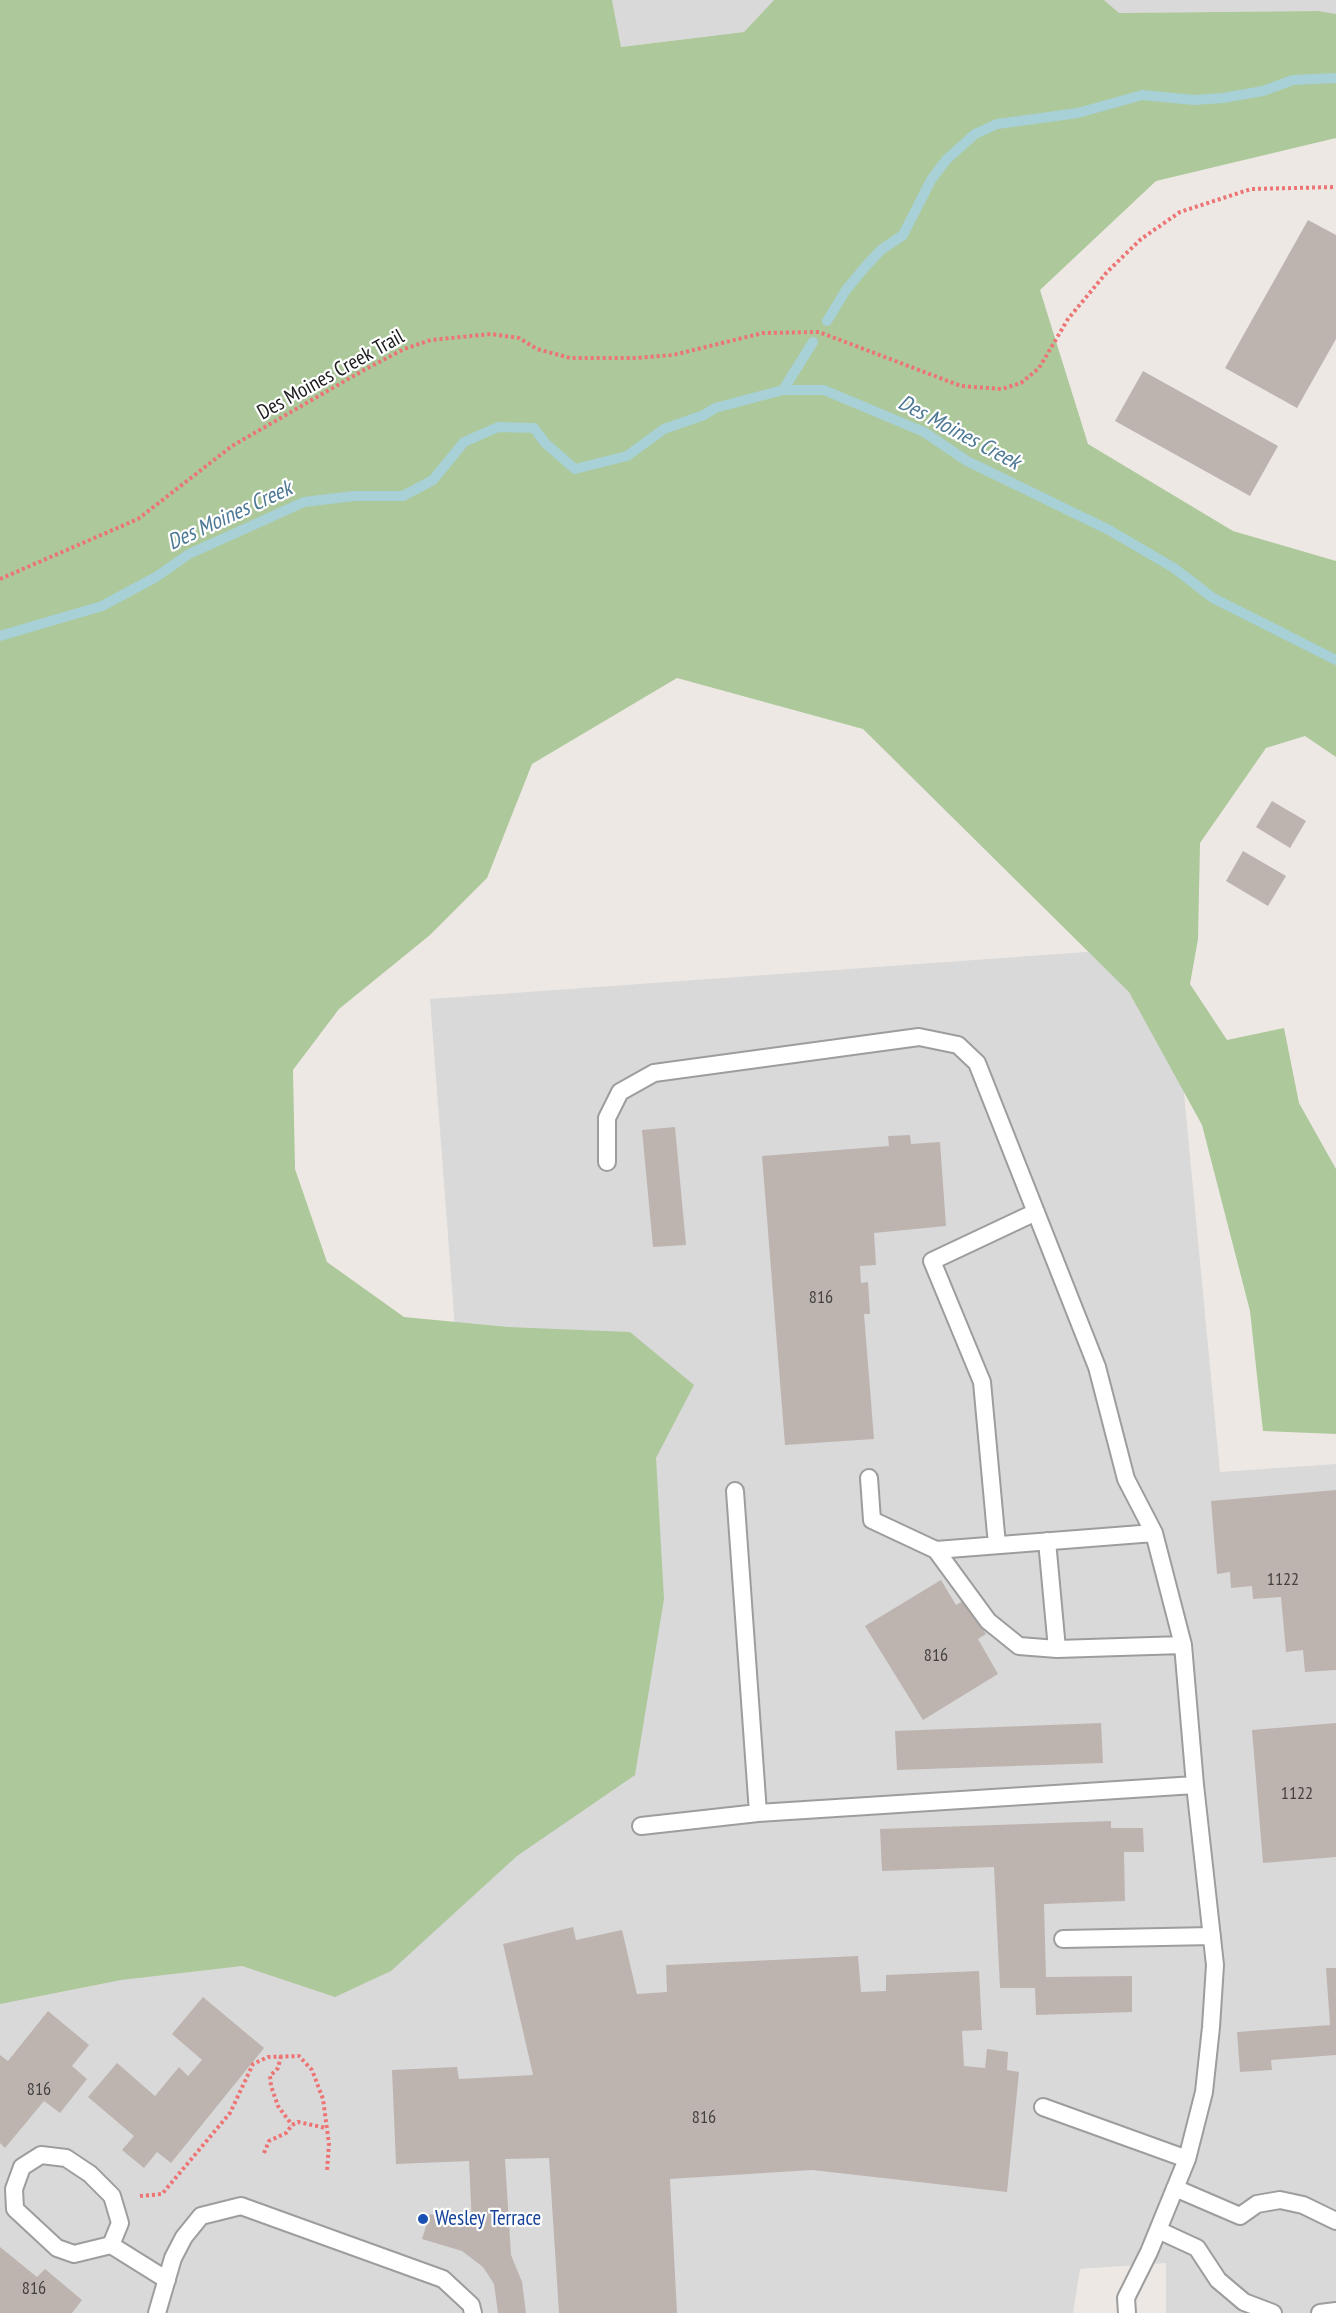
<!DOCTYPE html>
<html>
<head>
<meta charset="utf-8">
<style>
  body { margin:0 }
  canvas { display:block; background:#ede8e3 }
</style>
</head>
<body>
<canvas width="1336" height="2313"></canvas>
<script>
const ctx = document.querySelector('canvas').getContext('2d');
ctx.lineJoin = 'round';
function fill(path, color) {
  ctx.fillStyle = color;
  ctx.fill(path, 'evenodd');
}
function poly(rows) {
  const path = new Path2D();
  for (const r of rows) {
    path.moveTo(r[0], r[1]);
    for (let i = 2; i < r.length; i += 2) path.lineTo(r[i], r[i + 1]);
  }
  return path;
}
function stroke(path, color, width, dash) {
  ctx.strokeStyle = color;
  ctx.lineWidth = width;
  ctx.lineCap = dash ? 'butt' : 'round';
  ctx.setLineDash(dash || []);
  ctx.stroke(path);
}
function write(font, color, halo, rows, align = 'center') {
  ctx.font = font + ' "PT Sans Narrow",sans-serif';
  ctx.lineWidth = 4.5;
  ctx.setLineDash([]);
  ctx.textBaseline = 'middle';
  ctx.strokeStyle = halo;
  ctx.fillStyle = color;
  for (const [text, x, y, turn = 0] of rows) {
    ctx.save();
    ctx.translate(x, y);
    ctx.rotate((+turn || 0) * Math.PI / 180);
    ctx.textAlign = isNaN(turn) ? turn : align;
    if (halo) ctx.strokeText(text, 0, 0);
    ctx.fillText(text, 0, 0);
    ctx.restore();
  }
}
fill(poly([
  [612,0,774,0,744,32,621,47],
  [1104,0,1336,0,1336,14,1318,11,1119,13],
  [1170,946,1220,1472,1336,1464,1336,2313,1166,2313,1166,2263,1080,2269,1073,2313,0,2313,0,1813,489,1775,430,999]
]), '#dad9d9');
fill(poly([
  [0,0,612,0,621,47,744,32,774,0,1104,0,1119,13,1318,11,1336,14,1336,138,1156,181,1040,290,1088,444,1233,531,1336,561,1336,757,1305,736,1266,748,1200,843,1198,939,1190,984,1227,1040,1284,1028,1299,1103,1336,1169,1336,1434,1263,1431,1250,1311,1202,1125,1129,992,863,729,677,678,532,764,487,878,430,935,339,1009,293,1070,295,1169,327,1262,404,1317,508,1327,630,1332,694,1385,656,1458,664,1599,635,1775,517,1856,391,1971,335,1997,242,1966,121,1980,0,2004]
]), '#adc89b');
stroke(poly([
  [827,321,846,290,865,267,881,250,903,235,931,180,946,160,975,134,997,124,1078,113,1142,95,1194,100,1223,98,1263,91,1293,80,1336,78],
  [783,390,813,342],
  [0,636,102,606,156,577,189,554,304,502,354,496,403,496,433,480,464,442,498,427,534,428,545,443,575,469,627,456,664,429,704,415,715,408,783,390,824,390,924,432,967,461,1109,530,1174,568,1213,598,1336,660]
]), '#a7d1d7', 10);
fill(poly([
  [1308,220,1336,235,1336,339,1297,408,1225,368],
  [1143,371,1278,446,1250,496,1115,421],
  [1272,801,1306,821,1290,848,1256,827],
  [1243,851,1286,876,1268,906,1226,881],
  [675,1127,686,1245,653,1247,642,1130],
  [910,1135,911,1144,940,1142,946,1226,874,1233,876,1265,860,1266,861,1283,868,1282,870,1314,864,1314,874,1439,785,1445,762,1156,889,1146,888,1136],
  [1336,1490,1336,1670,1305,1672,1303,1650,1286,1652,1281,1597,1253,1599,1252,1586,1231,1588,1230,1572,1217,1574,1211,1501],
  [941,1580,956,1605,965,1600,986,1634,978,1639,998,1674,923,1720,865,1626],
  [1101,1723,1103,1763,897,1770,895,1731],
  [1336,1723,1336,1857,1263,1863,1252,1730],
  [1111,1821,1111,1828,1143,1828,1144,1852,1124,1852,1125,1901,1044,1904,1046,1977,1132,1976,1132,2012,1036,2015,1035,1988,1000,1988,994,1867,882,1871,880,1829],
  [573,1927,576,1940,622,1930,637,1994,667,1992,666,1965,858,1956,861,1992,886,1991,886,1975,979,1971,982,2030,962,2031,964,2066,985,2068,987,2049,1008,2052,1007,2070,1019,2072,1007,2192,812,2170,670,2179,677,2313,559,2313,549,2158,505,2159,511,2255,522,2282,526,2313,498,2313,494,2284,483,2267,462,2251,422,2239,430,2214,472,2225,469,2161,396,2164,392,2070,457,2067,459,2079,533,2075,503,1944],
  [1326,1968,1336,1968,1336,2055,1271,2060,1272,2070,1240,2072,1237,2032,1330,2025],
  [203,1997,264,2048,171,2163,157,2152,144,2168,122,2150,134,2136,88,2097,117,2063,155,2096,179,2067,188,2076,202,2060,172,2034],
  [48,2011,89,2045,72,2066,87,2079,60,2113,44,2101,5,2148,0,2143,0,2055,8,2061],
  [0,2247,37,2277,45,2269,82,2300,72,2313,0,2313]
]), '#bdb4b0');
const lane = poly([
  [607,1162,607,1118,620,1092,654,1073,919,1037,958,1045,977,1063,1097,1367,1126,1479,1154,1533,1183,1645,1195,1785,1215,1965,1211,2027,1204,2092,1187,2159,1149,2252,1126,2298,1127,2313],
  [869,1478,872,1520,936,1550,1154,1533],
  [735,1491,758,1813,1195,1785],
  [1047,1541,1057,1649,1183,1645],
  [997,1545,982,1382,932,1261,1036,1212],
  [936,1550,988,1621,1019,1646,1057,1649],
  [641,1826,758,1813],
  [1063,1939,1212,1936],
  [1043,2107,1187,2159],
  [1175,2188,1240,2216,1257,2204,1280,2200,1303,2205,1336,2221],
  [1158,2230,1197,2248,1218,2280,1244,2302,1273,2313],
  [111,2245,120,2223,112,2196,90,2174,66,2158,41,2155,22,2167,14,2189,15,2209,57,2248,74,2254,111,2245,167,2280],
  [157,2313,173,2258,184,2237,201,2216,241,2206,443,2279,471,2305,473,2313],
  [1320,2313,1336,2311]
]);
stroke(lane, '#9d9d9d', 20);
stroke(poly([
  [0,579,138,519,232,446,364,370,404,349,431,340,491,334,519,338,537,349,570,358,637,358,673,355,763,333,819,332,961,386,1002,389,1021,383,1039,368,1068,319,1107,272,1141,239,1180,212,1251,189,1336,187],
  [281,2056,278,2068,270,2076,271,2086,278,2106,292,2125],
  [264,2153,269,2141,286,2133,292,2125,298,2122,326,2128],
  [140,2196,162,2194,230,2113,253,2064,268,2057,299,2056,312,2070,323,2099,329,2144,327,2171]
]), '#ed7474', 4, [3, 3]);
stroke(lane, '#fff', 16);
for (const [x, y, r, color] of [
  [423,2219,6,"#1a4fb4"]
]) {
  const dot = new Path2D();
  dot.arc(x, y, r, 0, 2 * Math.PI);
  ctx.fillStyle = color;
  ctx.fill(dot);
  stroke(dot, '#fff', 2);
}
write('18px', '#444241', null, [
  ["816",821,1298],
  ["1122",1283,1580],
  ["816",936,1656],
  ["1122",1297,1794],
  ["816",39,2090],
  ["816",704,2118],
  ["816",34,2289]
]);
write('21px', '#1c1c1c', '#fff', [
  ["Des Moines Creek Trail",331,375,-29]
]);
write('21px', '#164399', '#fff', [
  ["Wesley Terrace",435,2219]
], 'left');
write('italic 22px', '#4c7894', '#fff', [
  ["Des Moines Creek",959,433,28],
  ["Des Moines Creek",230,516,-25]
]);
</script>
</body>
</html>
